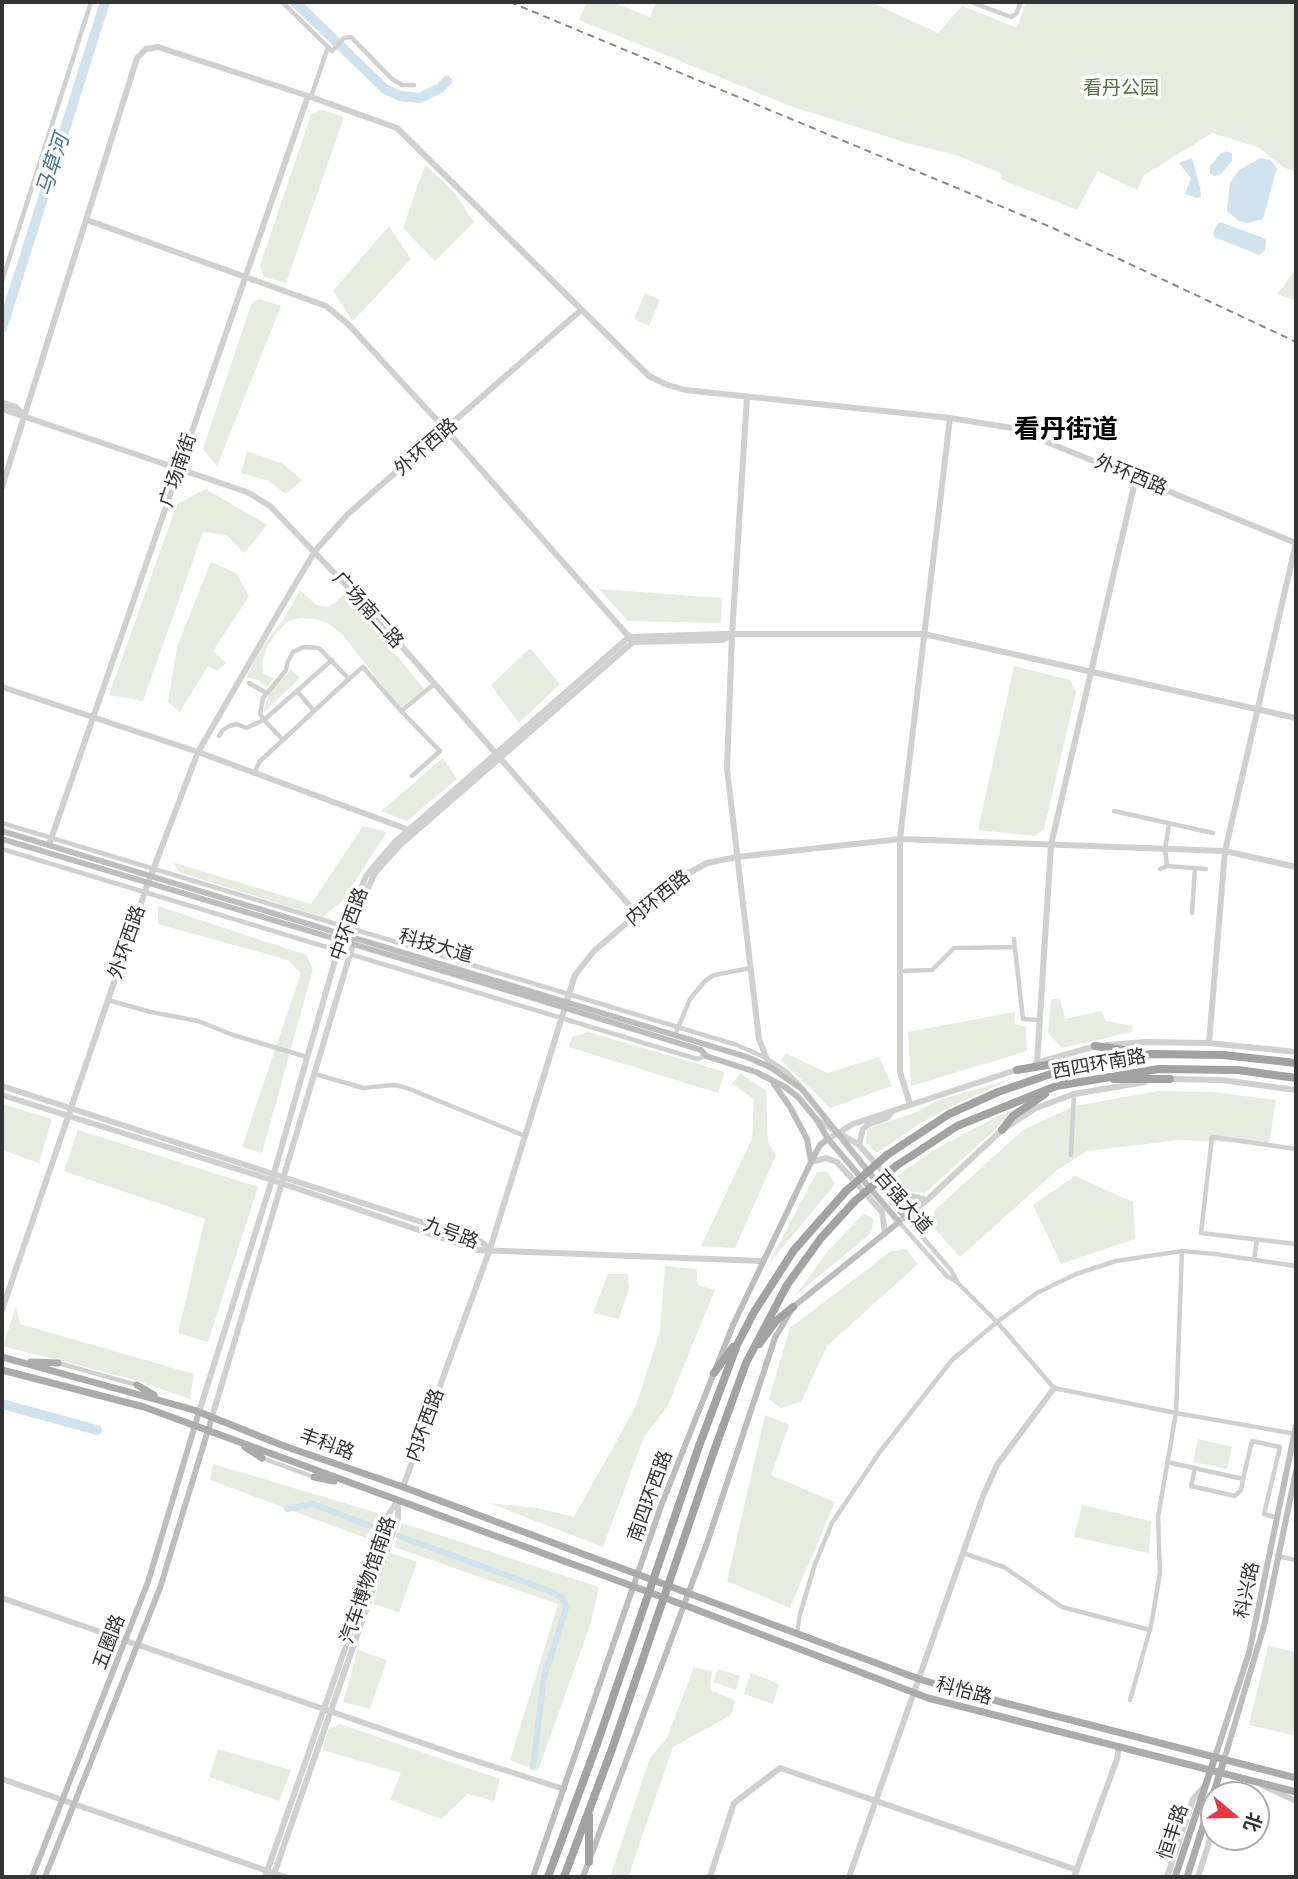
<!DOCTYPE html>
<html>
<head>
<meta charset="utf-8">
<style>
  body { margin:0 }
  #map { position:relative; width:1298px; height:1879px; overflow:hidden; background:#fff; font-family:"Golos Text","Noto Sans SC",sans-serif }
  canvas { display:block }
  .frame { position:absolute; inset:0; border:4px solid #333; pointer-events:none }
  .north { position:absolute; left:1200px; top:1781px; width:70px; height:70px; box-sizing:border-box; background:#fff; border:2px solid #adadad; border-radius:50%; rotate:109deg; font-size:19px; font-weight:700; line-height:28px; text-align:center; color:#333 }
  .north::after { content:''; display:block; margin:auto; width:24px; height:32px; background:#e63946; clip-path:polygon(50% 0,100% 100%,50% 72%,0 100%) }
</style>
</head>
<body>
<div id="map">
<canvas width="1298" height="1879"></canvas>
<div class="frame"></div>
<div class="north">北</div>
</div>
<script>
const ctx = document.querySelector('canvas').getContext('2d');
ctx.lineJoin = 'round';
function fill(path, color) {
  ctx.fillStyle = color;
  ctx.fill(path, 'evenodd');
}
function poly(rows) {
  const path = new Path2D();
  for (const r of rows) {
    path.moveTo(r[0], r[1]);
    for (let i = 2; i < r.length; i += 2) path.lineTo(r[i], r[i + 1]);
  }
  return path;
}
function stroke(path, color, width, dash) {
  ctx.strokeStyle = color;
  ctx.lineWidth = width;
  ctx.lineCap = dash ? 'butt' : 'round';
  ctx.setLineDash(dash || []);
  ctx.stroke(path);
}
function write(font, color, halo, rows, align = 'center') {
  ctx.font = font + ' "Golos Text","Noto Sans SC",sans-serif';
  ctx.lineWidth = 7;
  ctx.setLineDash([]);
  ctx.textBaseline = 'middle';
  ctx.strokeStyle = halo;
  ctx.fillStyle = color;
  for (const [text, x, y, turn = 0] of rows) {
    ctx.save();
    ctx.translate(x, y);
    ctx.rotate((+turn || 0) * Math.PI / 180);
    ctx.textAlign = isNaN(turn) ? turn : align;
    if (halo) ctx.strokeText(text, 0, 0);
    ctx.fillText(text, 0, 0);
    ctx.restore();
  }
}
fill(poly([
  [587,2,612,2,650,17,656,2,870,2,938,33,962,6,1017,28,1026,2,1296,2,1296,172,1283,167,1258,147,1212,133,1144,175,1137,190,1098,171,1077,210,1001,179,1002,174,956,155,914,145,793,107,579,20],
  [322,110,344,117,286,283,264,277,260,266,311,115],
  [425,165,455,193,474,222,435,261,403,228],
  [389,226,411,259,353,321,333,291],
  [1296,269,1296,301,1277,294],
  [645,293,660,300,649,326,634,319],
  [259,299,281,306,217,466,203,449,251,304],
  [247,451,283,464,302,480,286,494,269,481,241,473],
  [206,489,267,525,244,553,227,535,203,532,143,701,109,695,177,504],
  [211,562,236,573,249,596,213,651,226,663,217,671,208,666,180,712,168,702,177,647],
  [599,589,722,598,721,623,628,621],
  [300,590,316,605,327,607,335,603,345,593,424,689,400,708,342,634,328,623,315,619,300,618,287,622,277,632,267,647,262,662,263,674,274,678,267,687,258,680,246,677,263,645,284,619],
  [530,648,560,684,519,723,491,685],
  [1014,666,1070,680,1076,692,1044,829,1036,836,978,830],
  [291,669,300,678,263,713,269,693],
  [443,758,457,779,407,821,381,811],
  [363,826,387,832,342,901,322,917,181,873,172,862,311,904],
  [158,906,306,955,313,969,262,1153,242,1147,301,973,288,960,158,924],
  [1051,999,1060,999,1065,1019,1101,1011,1106,1021,1133,1026,1132,1032,1062,1048,1048,1033],
  [1015,1012,1014,1024,1026,1027,1027,1051,911,1086,908,1032],
  [588,1032,725,1072,718,1093,569,1047,572,1037],
  [786,1053,827,1073,879,1057,892,1086,830,1108,781,1060],
  [740,1073,766,1091,768,1142,776,1155,735,1248,701,1246,752,1139,754,1099,732,1084],
  [1011,1079,952,1106,919,1124,877,1153,866,1143,867,1130,871,1127,914,1113,938,1100],
  [1158,1091,1212,1092,1276,1100,1269,1144,1180,1140,1087,1151,1056,1171,960,1257,931,1225,935,1210,1023,1130,1075,1106],
  [2,1104,52,1119,39,1163,2,1150],
  [1028,1104,1011,1115,925,1193,907,1192,896,1177,932,1151,998,1116],
  [78,1130,258,1187,208,1342,178,1333,205,1219,64,1171],
  [817,1172,828,1172,835,1184,768,1265],
  [1075,1176,1133,1202,1135,1239,1061,1264,1033,1205],
  [864,1213,874,1220,871,1233,796,1295,828,1251],
  [906,1249,918,1264,827,1346,801,1402,781,1408,769,1399,790,1328,891,1251],
  [665,1266,697,1269,697,1285,715,1290,667,1407,644,1437,603,1547,489,1503,537,1508,574,1517,636,1406,660,1331],
  [608,1274,628,1274,629,1288,619,1319,593,1313],
  [16,1306,20,1324,194,1374,190,1399,135,1380,3,1346],
  [765,1415,789,1425,771,1475,835,1502,790,1608,727,1581],
  [1198,1439,1232,1447,1227,1469,1193,1462],
  [213,1464,378,1513,366,1538,210,1480],
  [1082,1505,1151,1521,1149,1553,1074,1537],
  [402,1523,599,1587,590,1625,538,1771,510,1760,558,1604,394,1547],
  [388,1552,417,1562,399,1612,373,1604],
  [1268,1646,1296,1652,1296,1736,1249,1725],
  [358,1650,387,1660,370,1709,343,1702],
  [694,1667,712,1671,710,1690,735,1700,731,1715,673,1747,628,1877,610,1877,650,1758,667,1738],
  [718,1669,740,1676,736,1690,713,1682],
  [751,1673,779,1684,773,1704,744,1694],
  [340,1724,500,1779,494,1801,468,1794,441,1819,390,1800,401,1773,323,1750,328,1729],
  [218,1749,291,1770,279,1801,209,1777]
]), '#e6ecdf');
fill(poly([
  [1227,151,1232,154,1232,161,1221,174,1214,176,1210,173,1210,166,1221,153],
  [1192,158,1200,187,1201,197,1197,198,1185,194,1191,178,1179,163],
  [1260,158,1270,160,1277,168,1263,219,1248,223,1239,221,1227,211,1230,183,1239,170],
  [1220,222,1266,239,1265,251,1259,255,1214,237,1213,233,1217,224]
]), '#cfe2ee');
stroke(poly([
  [287,1509,313,1504,373,1527],
  [399,1536,552,1592,562,1598,566,1607,564,1615,544,1677,533,1767]
]), '#cfe2ee', 6);
stroke(poly([
  [295,2,385,89,400,96,420,98,440,88,447,81],
  [2,328,105,2],
  [2,1404,97,1430]
]), '#cfe2ee', 10);
stroke(poly([
  [282,2,332,51,344,38,351,37,392,79,402,85,414,85],
  [971,2,1011,17,1016,14,1021,2],
  [311,97,328,47],
  [2,281,91,2],
  [349,679,363,667,401,711,433,685],
  [249,683,266,693],
  [297,691,264,720,283,740,314,711,297,691,332,660],
  [401,711,440,751,412,776],
  [219,736,223,730,229,726,237,724,246,728,264,720,260,714,263,698,286,670,288,661,293,652,303,647,319,648,349,679,314,711],
  [254,773,260,761,283,740],
  [1114,811,1213,833],
  [2,823,737,1045,764,1057,787,1072,800,1085],
  [2,849,697,1059,706,1056],
  [1167,866,1165,849,1169,824],
  [1160,869,1167,866,1206,869],
  [1192,913,1195,868],
  [1014,939,1023,1019,1039,1020],
  [900,971,932,970,954,948,1014,947],
  [108,1000,151,1012,198,1021,233,1035,307,1057],
  [675,1035,690,999,706,980,714,975,751,968],
  [315,1074,363,1088,394,1085,407,1088,525,1136],
  [1296,1149,1212,1137,1201,1233,1296,1244],
  [1071,1155,1074,1094],
  [905,1217,951,1270,957,1281],
  [899,1222,947,1276,957,1282,997,1322,1054,1388,1176,1413,1296,1434],
  [1254,1259,1257,1240],
  [58,1363,137,1385],
  [262,1458,314,1477],
  [1167,1462,1243,1479,1252,1441,1280,1447,1264,1514,1278,1518],
  [1195,1468,1191,1486,1235,1496,1241,1490,1243,1479],
  [963,1553,1004,1567,1062,1607,1150,1630],
  [1277,1556,1296,1560],
  [797,1633,800,1614,815,1564,832,1523,879,1453,952,1360,997,1322,1037,1293,1076,1274,1116,1261,1182,1251,1215,1254,1296,1266],
  [1130,1700,1151,1626,1160,1573,1158,1517,1176,1413,1182,1251]
]), '#d0d0d0', 4.5);
stroke(poly([
  [87,220,326,306,348,324,446,430,631,639],
  [747,397,732,635,727,769,759,1039,770,1067],
  [2,403,16,407,23,414],
  [2,409,247,492,270,506,368,608,637,914],
  [2,487,137,58,146,49,158,47,308,96,397,128,649,376,665,384,685,390,950,418,1012,428,1296,543],
  [2,687,198,752,412,831],
  [49,845,308,96],
  [1209,1043,1225,851,1296,543],
  [1107,1045,1144,1042,1209,1043,1296,1052],
  [1036,1063,1096,1046],
  [1037,1063,1051,845,1136,477],
  [1166,1079,1222,1080,1296,1090],
  [2,1086,480,1241,490,1249],
  [2,1095,272,1180,477,1250,762,1261],
  [910,1104,900,1072,900,839,950,418],
  [892,1112,887,1118,869,1124,863,1129,859,1145,903,1194,927,1200],
  [817,1120,859,1145],
  [828,1139,853,1124,1019,1069],
  [811,1162,826,1158,837,1162,882,1212,885,1234],
  [902,1219,927,1200,1002,1130,1036,1108,1074,1094,1145,1082],
  [2,1310,148,883,198,752,284,603,315,551,348,514,581,310],
  [199,1412,272,1180,338,950,366,876,395,842,629,637,723,634,924,634,1296,718],
  [212,1417,353,944,351,937,357,912,375,873,399,846,633,642,722,640,731,636],
  [403,1487,490,1249,575,975,594,951,678,879,707,863,737,857,900,839,1225,851,1296,867],
  [2,1598,457,1755,564,1789],
  [2,1779,285,1877],
  [1262,1785,1296,1801],
  [265,1877,367,1586,389,1514,398,1500],
  [273,1877,398,1518,398,1502],
  [710,1877,734,1803,780,1768,1077,1870],
  [849,1877,983,1496,997,1465,1054,1388],
  [1074,1877,1117,1759,1119,1747],
  [1167,1877,1193,1799,1204,1787],
  [1198,1877,1214,1827]
]), '#d0d0d0', 6);
stroke(poly([
  [2,831,747,1057,770,1067,802,1089,905,1217],
  [2,839,520,994,701,1050,706,1056,756,1072,785,1087,798,1097,817,1120,828,1139,899,1222,793,1307,775,1338,707,1543,583,1877],
  [774,1084,790,1107,807,1139,811,1162],
  [1215,1757,1249,1653,1296,1426],
  [1224,1760,1264,1626,1296,1471],
  [32,1877,148,1582,199,1412],
  [45,1877,160,1588,212,1417],
  [533,1877,661,1506,733,1325,811,1162,820,1145,828,1139]
]), '#bdbdbd', 6);
stroke(poly([
  [2,1357,194,1410,284,1446,403,1487,919,1679,970,1694,1296,1778],
  [31,1362,58,1363],
  [2,1370,144,1407,684,1605,928,1698,1296,1792],
  [137,1385,154,1395],
  [245,1447,262,1458],
  [314,1477,334,1481],
  [1175,1877,1215,1757],
  [1187,1877,1224,1760]
]), '#ababab', 7);
stroke(poly([
  [1095,1046,1138,1052],
  [1017,1070,1053,1064,1071,1065],
  [1114,1079,1170,1079],
  [1002,1130,1013,1116,1045,1094],
  [887,1155,949,1114,998,1092,1077,1065,1151,1054,1223,1055,1296,1063],
  [896,1166,957,1126,1056,1086,1159,1069,1238,1070,1296,1078],
  [759,1344,776,1321,793,1307],
  [714,1373,733,1347],
  [699,1446,737,1345,754,1312,794,1250,846,1191],
  [714,1451,746,1363,787,1285,821,1238,855,1201],
  [589,1862,589,1816],
  [548,1877,597,1744],
  [564,1877,612,1749]
]), '#a2a2a2', 8);
stroke(poly([
  [510,2,1053,228,1296,342]
]), '#888', 2, [7, 5]);
stroke(poly([
  [846,1191,887,1155],
  [855,1201,896,1166],
  [597,1744,699,1446],
  [612,1749,714,1451]
]), '#a2a2a2', 8);
write('19px', '#56703f', '#fff', [
  ["看丹公园",1121,88]
]);
write('19px', '#333', '#fff', [
  ["外环西路",426,447,-41],
  ["广场南街",178,470,-71],
  ["外环西路",1131,475,22],
  ["广场南二路",368,610,48],
  ["内环西路",658,898,-39],
  ["中环西路",349,924,-70],
  ["外环西路",127,942,-71],
  ["科技大道",436,946,16],
  ["西四环南路",1099,1064,-10],
  ["百强大道",903,1202,49],
  ["九号路",451,1233,20],
  ["内环西路",425,1425,-70],
  ["丰科路",327,1444,20],
  ["南四环西路",650,1496,-70],
  ["汽车博物馆南路",368,1580,-71],
  ["科兴路",1247,1590,-78],
  ["五圈路",109,1642,-69],
  ["科怡路",964,1691,15],
  ["恒丰路",1173,1832,-72]
]);
write('italic 21px', '#3f7597', '#fff', [
  ["马草河",53,165,-72]
]);
write('bold 26px', '#000', '#fff', [
  ["看丹街道",1066,430]
]);
</script>
</body>
</html>
